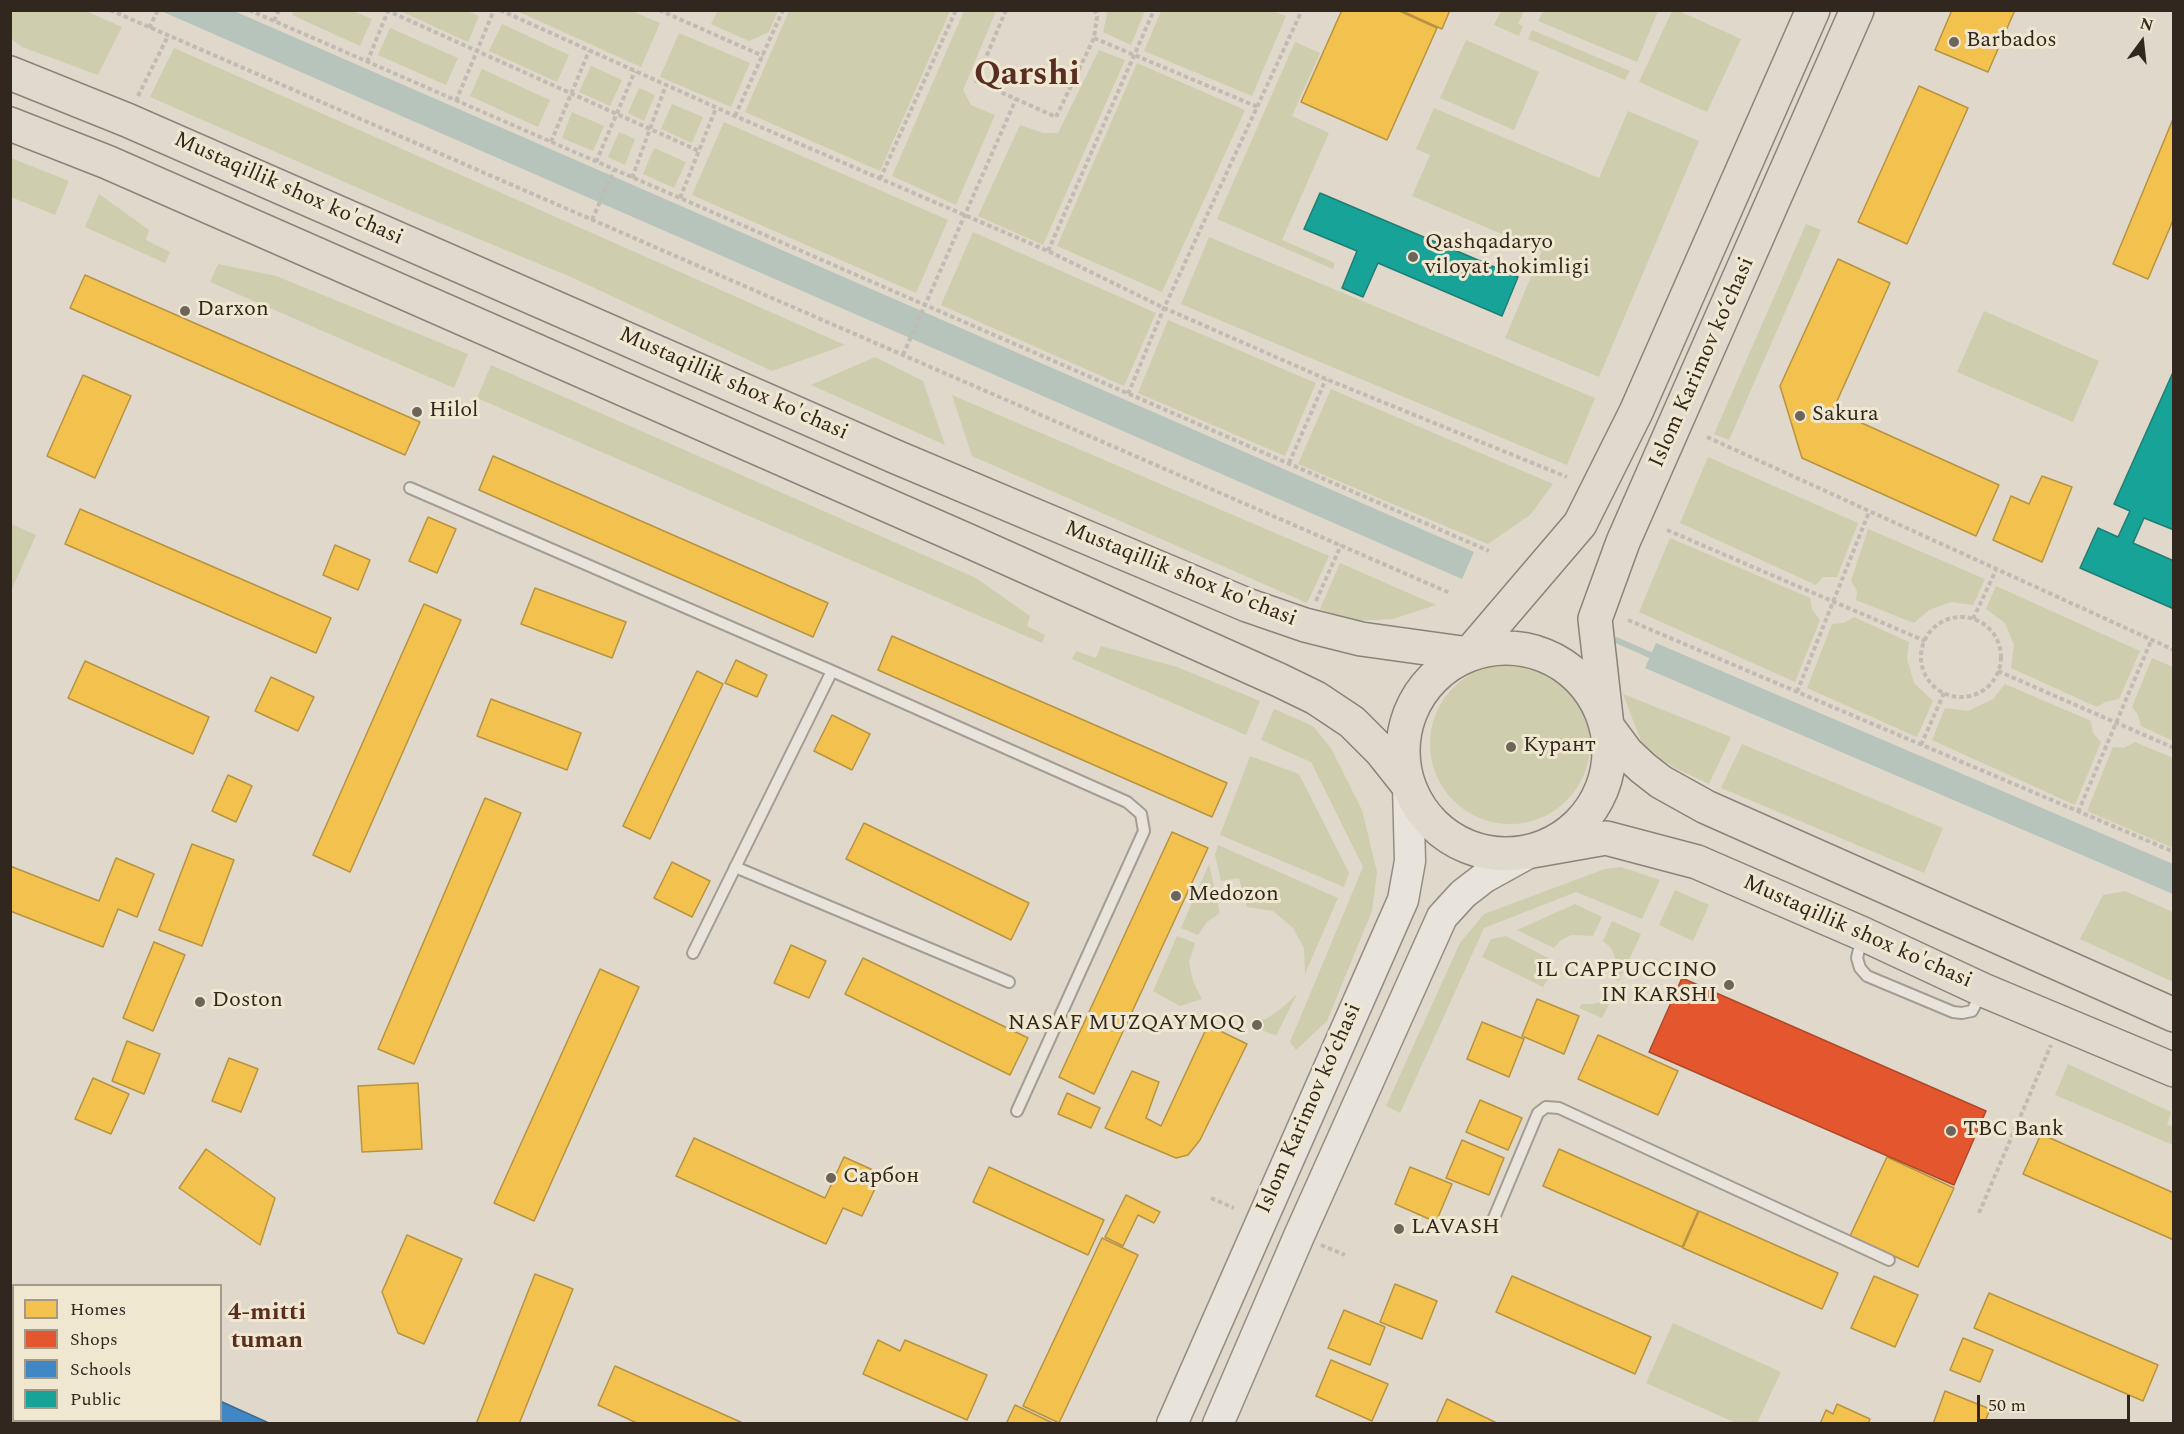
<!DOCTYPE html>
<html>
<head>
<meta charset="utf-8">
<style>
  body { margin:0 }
  #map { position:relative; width:2184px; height:1434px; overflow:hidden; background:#e0d8ca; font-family:Spectral,serif }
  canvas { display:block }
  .frame { position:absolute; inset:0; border:12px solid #31271e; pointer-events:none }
  .legend { position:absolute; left:12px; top:1284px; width:210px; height:138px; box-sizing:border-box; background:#f0e7d1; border:2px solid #a49a89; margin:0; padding:8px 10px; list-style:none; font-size:18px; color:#31271e }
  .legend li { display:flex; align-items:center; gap:12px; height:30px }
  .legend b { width:30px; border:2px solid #a49a89 }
  .north { position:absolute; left:2112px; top:12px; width:60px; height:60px; -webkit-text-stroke:4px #f0e7d1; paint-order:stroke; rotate:15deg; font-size:16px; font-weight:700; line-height:24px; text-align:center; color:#31271e }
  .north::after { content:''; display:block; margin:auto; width:21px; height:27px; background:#31271e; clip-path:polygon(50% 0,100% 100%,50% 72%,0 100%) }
  .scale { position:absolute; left:1977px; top:1395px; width:153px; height:27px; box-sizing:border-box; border:3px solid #31271e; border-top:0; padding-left:8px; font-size:18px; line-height:21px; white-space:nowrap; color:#31271e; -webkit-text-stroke:4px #f0e7d1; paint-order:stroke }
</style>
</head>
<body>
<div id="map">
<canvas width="2184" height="1434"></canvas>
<div class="frame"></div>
<ul class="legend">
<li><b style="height:16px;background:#f2c14e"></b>Homes</li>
<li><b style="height:16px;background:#e4572e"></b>Shops</li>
<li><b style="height:16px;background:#3f88c5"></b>Schools</li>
<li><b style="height:16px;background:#17a398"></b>Public</li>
</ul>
<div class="north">N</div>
<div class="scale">50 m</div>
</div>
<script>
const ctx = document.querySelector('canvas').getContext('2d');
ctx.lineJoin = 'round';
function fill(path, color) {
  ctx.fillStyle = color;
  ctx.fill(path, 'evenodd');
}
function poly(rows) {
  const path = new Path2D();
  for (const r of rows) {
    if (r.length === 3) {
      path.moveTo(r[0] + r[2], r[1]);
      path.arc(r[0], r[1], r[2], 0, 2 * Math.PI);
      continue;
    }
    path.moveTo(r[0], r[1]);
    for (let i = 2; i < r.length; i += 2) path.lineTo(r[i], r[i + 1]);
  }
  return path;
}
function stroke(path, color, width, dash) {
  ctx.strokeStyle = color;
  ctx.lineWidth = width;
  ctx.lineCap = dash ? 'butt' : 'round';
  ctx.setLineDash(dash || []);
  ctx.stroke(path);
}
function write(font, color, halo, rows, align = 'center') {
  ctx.font = font + ' Spectral,serif';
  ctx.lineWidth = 6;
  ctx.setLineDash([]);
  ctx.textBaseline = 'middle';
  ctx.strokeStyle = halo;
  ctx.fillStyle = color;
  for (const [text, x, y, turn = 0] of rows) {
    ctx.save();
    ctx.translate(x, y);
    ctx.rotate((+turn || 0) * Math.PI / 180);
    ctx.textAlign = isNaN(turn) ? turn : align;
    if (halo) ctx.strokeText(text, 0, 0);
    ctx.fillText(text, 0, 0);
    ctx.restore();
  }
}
fill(poly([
  [11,10,86,11,122,27,98,75,22,47,11,39],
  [718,10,753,11,778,11,769,32,749,41,711,24],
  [353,11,372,19,360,46,292,15,294,11],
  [400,11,467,11,479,16,468,42],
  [517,11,632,11,660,23,641,67],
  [789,11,950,11,880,171,745,112],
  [964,11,996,11,963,90,971,105,995,115,956,205,892,176],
  [1106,11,1145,11,1131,45,1103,32,1107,15],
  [1273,11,1286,16,1252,96,1144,51,1161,11],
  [1501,11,1524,11,1518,24,1523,26,1519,36,1494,25],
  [1543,11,1543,10,1658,11,1637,62,1538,21],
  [1672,11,1679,11,1741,39,1707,112,1639,82],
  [502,24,569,55,557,82,489,51],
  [390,28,458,58,446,85,378,55],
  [1532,30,1630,71,1625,80,1528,39],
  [679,33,750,63,731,107,660,77],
  [1466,40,1539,72,1514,130,1440,98],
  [1295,42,1320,53,1292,116,1329,133,1282,240,1335,263,1333,269,1217,219],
  [174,48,845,345,772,371,571,277,411,211,150,97],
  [1099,50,1125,60,1043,245,978,216,1020,125,1043,133,1058,133],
  [1137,63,1245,110,1162,292,1057,246],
  [591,66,622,80,610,106,579,92],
  [482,69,550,100,538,127,470,96],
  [639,88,655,95,644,121,628,113],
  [672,104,703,117,692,143,661,129],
  [1434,108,1599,178,1628,111,1699,141,1599,377,1505,338,1542,251,1412,196,1430,155,1416,149],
  [572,112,604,126,593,151,562,138],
  [724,122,948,220,916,293,692,195],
  [619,132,635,139,625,165,608,157],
  [654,148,686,162,674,188,643,174],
  [11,158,69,181,55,215,11,197],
  [99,194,149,230,146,240,170,252,165,263,85,227],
  [1806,224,1821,230,1729,440,1714,434],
  [973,232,1156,313,1124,386,941,305],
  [1209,237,1595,398,1567,465,1181,304],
  [218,264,276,276,468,354,454,388,210,282],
  [1984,311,2099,361,2073,422,1957,372],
  [1168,320,1316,383,1285,456,1138,393],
  [875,357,923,381,945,445,811,385],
  [491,365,976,578,1030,616,1027,626,1045,635,1042,643,477,398],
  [1331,389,1553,484,1530,515,1488,544,1298,464],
  [952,395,1329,556,1307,603,972,456],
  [1708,457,1858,523,1837,577,1823,577,1816,585,1680,523],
  [11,524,36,535,11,591],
  [1868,529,1985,579,1973,605,1951,602,1929,610,1914,623,1856,600,1857,591,1851,581],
  [1670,538,1810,598,1812,609,1820,620,1795,682,1639,612],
  [1340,563,1436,605,1393,619,1353,621,1320,609],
  [1996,586,2140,651,2119,699,2105,702,2097,707,2011,668,2014,645,2005,623,1986,609],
  [1854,617,1909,642,1907,659,1914,683,1933,701,1917,737,1807,688,1832,624,1844,623],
  [1101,646,1177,667,1260,701,1246,735,1072,659,1076,651,1096,658],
  [2152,658,2173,667,2173,741,2141,726,2138,715,2132,707],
  [1510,744,80],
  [2005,684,2091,721,2093,733,2101,742,2075,805,1932,740,1945,708,1968,711,1993,699],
  [1623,694,1731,737,1709,784,1675,768,1644,749],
  [1274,709,1313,726,1331,748,1362,810,1377,872,1372,911,1327,1021,1296,1050,1290,1042,1363,867,1311,762,1261,740],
  [2135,742,2173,758,2173,848,2087,811,2113,747,2124,748],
  [1742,744,1943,828,1924,873,1721,788],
  [1250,756,1299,774,1349,873,1344,887,1220,835],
  [1218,845,1338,898,1305,974,1304,948,1293,928,1273,911,1247,907,1239,878,1221,881,1215,855],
  [1209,864,1220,913,1207,922,1198,935,1181,928],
  [1621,867,1660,880,1642,919,1576,892,1484,928,1400,1113,1386,1106,1460,943,1484,914,1605,869],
  [1675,890,1709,905,1693,941,1659,925],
  [2125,891,2173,912,2173,982,2080,939,2103,895],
  [1575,904,1602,917,1593,936,1572,935,1561,940,1554,948,1517,930],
  [1612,921,1641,934,1619,981,1614,979,1616,970,1615,957,1611,948,1603,941],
  [1177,936,1195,943,1189,962,1193,981,1202,999,1180,1006,1153,991],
  [1506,936,1548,958,1545,971,1548,979,1543,987,1482,957,1491,939],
  [1608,990,1615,993,1602,1018,1579,1008,1582,1004,1592,1004,1601,1002],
  [1297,994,1276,1036,1250,1025,1252,1021,1266,1019,1282,1008],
  [2068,1064,2171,1112,2167,1124,2173,1127,2173,1145,2055,1095],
  [1673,1323,1781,1372,1757,1423,1736,1423,1646,1383]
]), '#cecdae');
fill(poly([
  [161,11,234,11,1474,552,1462,579],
  [1656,643,2173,864,2173,894,1645,668]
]), '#b6c4bb');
const homes = poly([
  [1342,10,1397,10,1437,28,1387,140,1301,102,1342,10],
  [1400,10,1450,10,1442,29,1400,10],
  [1952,10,2015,10,1988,72,1935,50,1952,10],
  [1919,86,1968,108,1907,244,1858,222,1919,86],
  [2173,119,2174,218,2148,279,2113,264,2173,119],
  [1838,259,1890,283,1833,410,1999,485,1976,536,1802,458,1780,386,1838,259],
  [85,275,420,422,405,455,70,308,85,275],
  [83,375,131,396,95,478,47,456,83,375],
  [493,456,828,603,813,637,479,490,493,456],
  [2042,476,2072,487,2042,562,1993,540,2011,496,2029,504,2042,476],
  [80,509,331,618,316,653,65,544,80,509],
  [428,517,456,529,437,573,409,561,428,517],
  [335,545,370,560,358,590,323,575,335,545],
  [535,588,626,622,612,658,521,624,535,588],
  [424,604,461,620,350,872,313,855,424,604],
  [892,636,1227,783,1212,817,878,670,892,636],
  [736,660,767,675,757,697,725,683,736,660],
  [85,661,209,717,193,754,68,698,85,661],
  [697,671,723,684,650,839,623,826,697,671],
  [271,677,314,697,298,731,255,711,271,677],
  [491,699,581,733,567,770,477,736,491,699],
  [832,715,870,734,852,770,814,751,832,715],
  [228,775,252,786,236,822,212,811,228,775],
  [485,798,521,813,414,1064,378,1049,485,798],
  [864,823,1029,903,1011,940,846,859,864,823],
  [1172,832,1208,848,1094,1094,1059,1077,1172,832],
  [192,844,234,860,202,946,159,930,192,844],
  [116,858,154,874,137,917,118,909,103,947,10,911,10,866,99,901,116,858],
  [672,862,710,881,692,917,654,898,672,862],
  [154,942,185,955,153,1031,123,1018,154,942],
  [791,945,826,961,809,998,774,983,791,945],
  [863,958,1028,1038,1010,1075,845,994,863,958],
  [600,969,639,987,534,1221,494,1203,600,969],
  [1537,999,1579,1016,1564,1054,1522,1036,1537,999],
  [1482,1022,1524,1039,1509,1077,1467,1059,1482,1022],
  [1208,1025,1247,1044,1200,1140,1188,1155,1176,1158,1105,1128,1132,1071,1159,1082,1146,1118,1161,1126,1208,1025],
  [1598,1035,1678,1071,1658,1115,1578,1079,1598,1035],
  [127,1041,160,1054,144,1094,112,1081,127,1041],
  [229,1058,258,1069,241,1112,212,1101,229,1058],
  [93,1078,129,1094,111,1134,75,1119,93,1078],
  [418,1083,422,1149,362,1152,358,1086,418,1083],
  [1067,1093,1100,1108,1091,1128,1058,1114,1067,1093],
  [1480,1100,1522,1118,1508,1150,1466,1132,1480,1100],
  [2041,1134,2174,1193,2174,1240,2023,1174,2041,1134],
  [694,1138,825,1198,844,1157,882,1174,862,1216,843,1208,826,1244,676,1176,694,1138],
  [1462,1140,1504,1158,1489,1195,1446,1178,1462,1140],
  [206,1149,275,1198,260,1245,179,1188,206,1149],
  [1559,1149,1698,1211,1682,1247,1543,1186,1559,1149],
  [1887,1157,1954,1188,1918,1267,1850,1236,1887,1157],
  [989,1167,1104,1220,1088,1255,973,1202,989,1167],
  [1410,1167,1452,1184,1436,1222,1395,1204,1410,1167],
  [1126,1195,1160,1212,1154,1223,1138,1215,1123,1246,1105,1237,1126,1195],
  [1699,1211,1838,1273,1822,1309,1683,1248,1699,1211],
  [407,1235,462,1259,424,1344,398,1333,382,1292,407,1235],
  [1102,1238,1138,1255,1059,1423,1023,1406,1102,1238],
  [535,1274,573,1289,519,1424,476,1424,535,1274],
  [1512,1276,1651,1337,1635,1374,1496,1312,1512,1276],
  [1874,1276,1918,1295,1895,1347,1851,1328,1874,1276],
  [1395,1284,1437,1301,1422,1339,1380,1322,1395,1284],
  [1989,1293,2158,1365,2143,1401,1974,1328,1989,1293],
  [1344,1310,1385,1327,1370,1365,1328,1348,1344,1310],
  [1963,1338,1993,1350,1980,1382,1950,1370,1963,1338],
  [878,1340,900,1351,905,1340,987,1375,967,1420,863,1374,878,1340],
  [1331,1360,1388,1384,1372,1421,1316,1396,1331,1360],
  [615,1366,745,1424,639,1424,598,1405,615,1366],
  [1945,1391,1990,1409,1984,1424,1933,1424,1945,1391],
  [1447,1399,1499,1424,1436,1424,1447,1399],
  [1837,1404,1870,1419,1868,1424,1820,1424,1826,1410,1833,1414,1837,1404],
  [1015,1405,1055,1424,1006,1424,1015,1405]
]);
fill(homes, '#f2c14e');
stroke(homes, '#b89340', 1.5);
const shops = poly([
  [1682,978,1986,1111,1954,1185,1649,1052,1682,978]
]);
fill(shops, '#e4572e');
stroke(shops, '#ae4929', 1.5);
const schools = poly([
  [10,1317,14,1318,14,1363,10,1361,10,1317],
  [220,1401,271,1424,135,1424,137,1420,220,1420,220,1401]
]);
fill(schools, '#3f88c5');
stroke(schools, '#3b6b93', 1.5);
const public = poly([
  [1320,193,1518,277,1502,316,1378,263,1363,297,1342,288,1357,251,1304,229,1320,193],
  [2174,370,2174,530,2144,518,2133,543,2174,561,2174,609,2080,568,2098,528,2118,537,2130,511,2114,504,2174,370]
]);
fill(public, '#17a398');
stroke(public, '#1f7e73', 1.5);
stroke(poly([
  [1616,640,1657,658]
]), '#b6c4bb', 6);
const lane = poly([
  [410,488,832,671,1127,802,1141,814,1144,831,1017,1111],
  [735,867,1009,982],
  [1862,937,1857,958,1860,968,1867,976,1953,1012,1962,1013,1972,1011,1982,992],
  [693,953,832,671],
  [1491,1225,1538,1113,1546,1107,1559,1108,1889,1260]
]);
const secondary = poly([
  [1172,1424,1403,900,1410,861,1408,785],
  [1218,1424,1299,1236,1442,917,1463,894,1485,877,1532,851]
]);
const primary = poly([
  [1857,10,1623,542,1595,619,1607,726,1627,753,1643,768,1661,782,1706,807,2174,1015],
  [10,73,127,120,896,457,1247,605,1305,625,1361,639,1469,654,1580,524,1636,412,1813,10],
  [10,124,107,162,971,542,1279,680,1316,698,1352,722,1381,751,1408,785],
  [1506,751,103],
  [1532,851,1606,838,1697,862,1863,934,1983,990,2174,1070]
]);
stroke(lane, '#a49d94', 14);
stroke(secondary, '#948d84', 33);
stroke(primary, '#8a837a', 36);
stroke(poly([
  [110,10,1450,593],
  [249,10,1489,551],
  [386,10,699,151],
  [500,10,735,116,1048,251,1164,308,1326,379,1567,477],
  [659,10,763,56],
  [1006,10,976,81,1056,117,1094,38,1097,17,1095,10],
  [274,21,279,10],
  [149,28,158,10],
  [1094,38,1258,107],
  [367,62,388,11],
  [138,96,168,36],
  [456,101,494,10],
  [735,116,783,10],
  [551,142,589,51],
  [596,162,635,71],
  [632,178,666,85],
  [880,179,956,10],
  [680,198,716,108],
  [592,220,614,170],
  [1048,251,1154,10],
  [903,355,1016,99],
  [1128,394,1164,308,1302,10],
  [1707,437,2174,650],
  [1289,463,1326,379],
  [1667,530,1925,641],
  [1316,601,1341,545],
  [1961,657,40],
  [1973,619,1996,570],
  [1628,620,2174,852],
  [1998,671,2174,748],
  [1797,692,1869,512],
  [1921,745,1944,693],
  [2078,812,2151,641],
  [1211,1198,1234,1208],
  [1979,1213,2051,1045],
  [1321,1245,1345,1255]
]), '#c0bbb3', 4, [4.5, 3]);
stroke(lane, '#e8e4db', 10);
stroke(secondary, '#e8e4db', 30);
stroke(primary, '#dfdacd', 33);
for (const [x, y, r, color] of [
  [1954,42,6,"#6e655a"],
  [1413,257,6,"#6e655a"],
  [185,311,6,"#6e655a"],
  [417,412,6,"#6e655a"],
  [1800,416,6,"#6e655a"],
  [1511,747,6,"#6e655a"],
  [1176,896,6,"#6e655a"],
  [1729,985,6,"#6e655a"],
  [200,1002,6,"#6e655a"],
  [1257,1025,6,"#6e655a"],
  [1951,1131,6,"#6e655a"],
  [831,1178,6,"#6e655a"],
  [1399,1229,6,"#6e655a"]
]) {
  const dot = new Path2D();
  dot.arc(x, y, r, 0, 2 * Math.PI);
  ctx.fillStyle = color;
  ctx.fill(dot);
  stroke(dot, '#f0e7d1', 2);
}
write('22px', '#31271e', '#f0e7d1', [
  ["Barbados",1966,42],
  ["Qashqadaryo",1425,244],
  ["viloyat hokimligi",1425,269],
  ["Darxon",197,311],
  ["Hilol",429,412],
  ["Sakura",1812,416],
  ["Курант",1523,747],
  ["Medozon",1188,896],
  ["IL CAPPUCCINO",1717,972,"right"],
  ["IN KARSHI",1717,997,"right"],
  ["Doston",212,1002],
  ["NASAF MUZQAYMOQ",1245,1025,"right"],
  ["TBC Bank",1963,1131],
  ["Сарбон",843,1178],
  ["LAVASH",1411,1229]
], 'left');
write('22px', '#31271e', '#f0e7d1', [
  ["Mustaqillik shox ko'chasi",288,190,24],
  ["Islom Karimov ko‘chasi",1703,363,-66],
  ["Mustaqillik shox ko'chasi",733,385,24],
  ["Mustaqillik shox ko'chasi",1180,575,22],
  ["Mustaqillik shox ko'chasi",1857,933,24],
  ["Islom Karimov ko‘chasi",1310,1109,-66]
]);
write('bold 24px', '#582e23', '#f0e7d1', [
  ["4-mitti",267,1314],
  ["tuman",267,1342]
]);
write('bold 34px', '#582e23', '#f0e7d1', [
  ["Qarshi",1027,77]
]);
</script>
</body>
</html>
